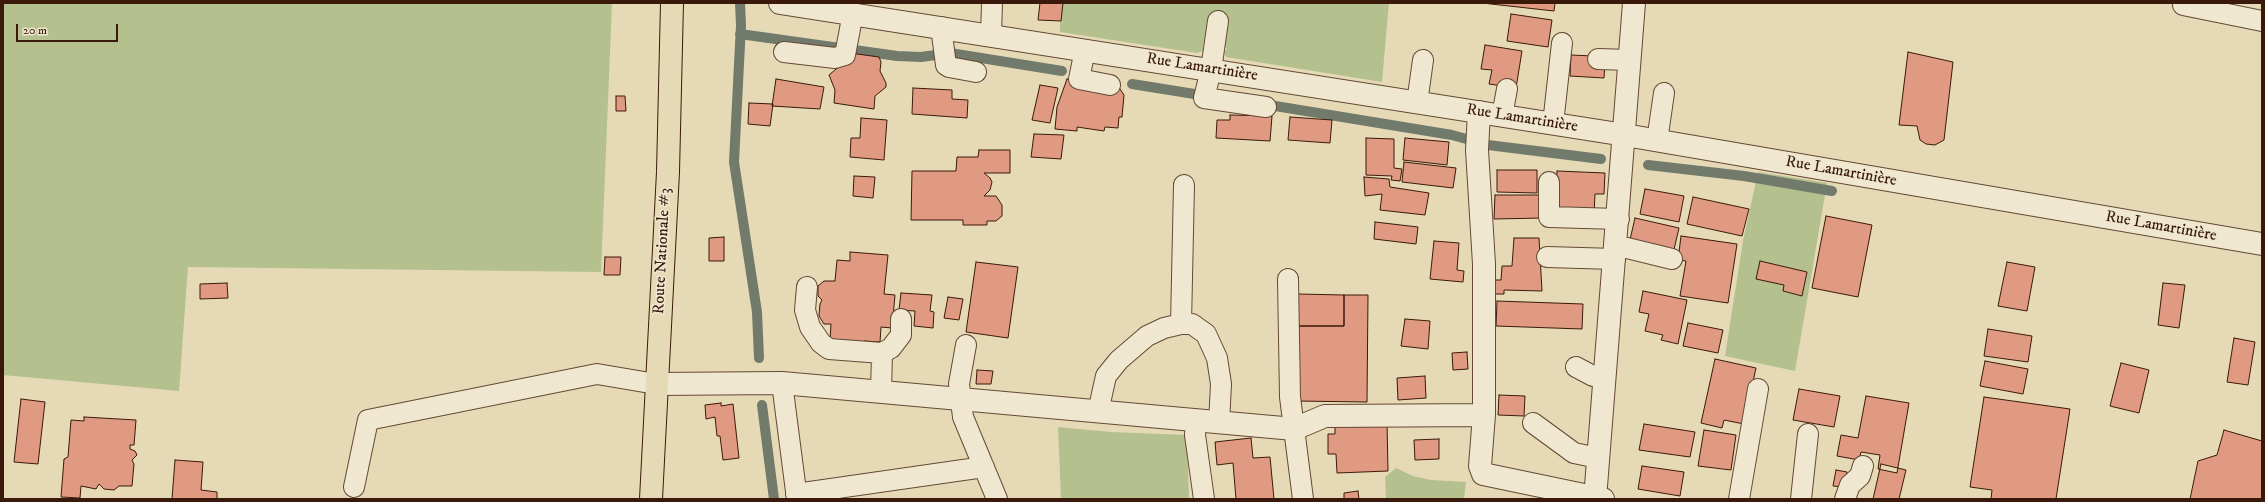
<!DOCTYPE html>
<html>
<head>
<meta charset="utf-8">
<style>
  body { margin:0 }
  #map { position:relative; width:2265px; height:502px; overflow:hidden; background:#e6dab6; font-family:"IM FELL DW Pica",serif }
  canvas { display:block }
  .frame { position:absolute; inset:0; border:4px solid #3a190a; pointer-events:none }
  .scale { position:absolute; left:16px; top:24px; width:102px; height:18px; box-sizing:border-box; border:2px solid #3a190a; border-top:0; padding-left:5px; font-size:12px; line-height:14px; white-space:nowrap; color:#3a190a; -webkit-text-stroke:3px #efe7d0; paint-order:stroke }
</style>
</head>
<body>
<div id="map">
<canvas width="2265" height="502"></canvas>
<div class="frame"></div>
<div class="scale">20 m</div>
</div>
<script>
const ctx = document.querySelector('canvas').getContext('2d');
ctx.lineJoin = 'round';
function fill(path, color) {
  ctx.fillStyle = color;
  ctx.fill(path, 'evenodd');
}
function poly(rows) {
  const path = new Path2D();
  for (const r of rows) {
    path.moveTo(r[0], r[1]);
    for (let i = 2; i < r.length; i += 2) path.lineTo(r[i], r[i + 1]);
  }
  return path;
}
function stroke(path, color, width, dash) {
  ctx.strokeStyle = color;
  ctx.lineWidth = width;
  ctx.lineCap = dash ? 'butt' : 'round';
  ctx.setLineDash(dash || []);
  ctx.stroke(path);
}
function write(font, color, halo, rows, align = 'center') {
  ctx.font = font + ' "IM FELL DW Pica",serif';
  ctx.lineWidth = 3;
  ctx.setLineDash([]);
  ctx.textBaseline = 'middle';
  ctx.strokeStyle = halo;
  ctx.fillStyle = color;
  for (const [text, x, y, turn = 0] of rows) {
    ctx.save();
    ctx.translate(x, y);
    ctx.rotate((+turn || 0) * Math.PI / 180);
    ctx.textAlign = isNaN(turn) ? turn : align;
    if (halo) ctx.strokeText(text, 0, 0);
    ctx.fillText(text, 0, 0);
    ctx.restore();
  }
}
fill(poly([
  [3,3,612,3,601,272,188,267,179,391,3,375],
  [1060,3,1389,3,1382,82,1226,57,1224,53,1227,48,1203,44,1203,51,1197,53,1060,32],
  [1758,172,1827,183,1795,371,1725,356,1743,241],
  [1058,427,1111,432,1187,435,1189,499,1061,499],
  [1396,468,1413,476,1431,480,1466,482,1464,499,1386,499,1385,477]
]), '#b4c08e');
stroke(poly([
  [740,3,741,25,734,162,757,312,759,358],
  [740,34,897,56,921,57,950,53,1062,71],
  [1132,84,1207,96],
  [1263,104,1452,135,1488,145,1601,159],
  [1648,165,1744,176,1832,191],
  [762,405,774,499]
]), '#717a6b', 10);
const building = poly([
  [1040,3,1063,3,1061,21,1038,20,1040,3],
  [1482,3,1555,3,1554,11,1482,3],
  [1511,14,1552,20,1548,47,1507,41,1511,14],
  [1485,45,1522,51,1516,88,1489,84,1492,70,1481,69,1485,45],
  [843,52,879,57,881,62,880,71,886,83,886,87,875,96,874,109,834,103,835,90,829,75,842,64,843,52],
  [1908,52,1953,62,1944,140,1935,145,1926,144,1920,140,1917,126,1899,125,1908,52],
  [1571,55,1593,56,1605,63,1604,78,1570,76,1571,55],
  [776,79,824,87,820,109,772,106,776,79],
  [1067,79,1118,86,1124,95,1122,117,1119,117,1118,128,1105,127,1104,131,1077,127,1077,131,1055,129,1057,107,1067,79],
  [1040,85,1058,88,1050,123,1032,120,1040,85],
  [913,88,952,90,952,99,968,100,967,118,912,114,913,88],
  [616,96,625,96,626,111,616,111,616,96],
  [749,103,773,104,770,126,748,124,749,103],
  [1230,115,1272,116,1270,141,1216,138,1217,120,1230,120,1230,115],
  [1290,117,1332,120,1330,143,1288,140,1290,117],
  [861,118,887,120,884,160,850,157,851,138,860,138,861,118],
  [1034,134,1064,135,1061,159,1031,157,1034,134],
  [1366,138,1394,139,1394,168,1402,169,1400,181,1391,180,1392,176,1366,175,1366,138],
  [1405,138,1449,142,1447,165,1403,160,1405,138],
  [979,150,1010,150,1010,173,984,173,990,178,992,182,990,190,984,196,996,196,1002,205,1002,216,996,221,987,221,987,225,963,225,963,220,911,220,912,171,956,171,957,157,978,157,979,150],
  [1404,162,1456,168,1453,188,1402,182,1404,162],
  [1497,170,1537,170,1537,193,1497,192,1497,170],
  [1557,171,1605,173,1604,194,1595,194,1594,214,1555,212,1557,171],
  [854,176,875,177,873,198,853,196,854,176],
  [1364,177,1389,179,1390,187,1429,193,1425,215,1380,210,1382,194,1365,196,1364,177],
  [1645,189,1684,196,1679,222,1640,214,1645,189],
  [1495,195,1543,195,1543,218,1494,219,1495,195],
  [1693,197,1749,209,1742,236,1687,224,1693,197],
  [1826,216,1872,225,1858,297,1812,288,1826,216],
  [1635,218,1679,228,1673,254,1629,244,1635,218],
  [1375,222,1418,227,1416,244,1374,239,1375,222],
  [1681,236,1737,244,1728,303,1680,296,1686,261,1678,260,1681,236],
  [724,237,724,261,709,261,709,238,724,237],
  [1514,238,1539,238,1542,291,1504,290,1504,294,1493,294,1494,280,1501,280,1502,266,1512,266,1514,238],
  [1434,241,1459,243,1457,270,1464,271,1463,282,1430,279,1434,241],
  [850,252,888,255,884,294,895,295,892,328,881,327,880,342,864,341,864,344,830,341,831,324,824,324,819,316,820,304,822,300,818,296,818,286,824,281,835,281,837,260,850,261,850,252],
  [605,257,621,257,620,275,604,275,605,257],
  [1760,261,1807,272,1802,296,1783,291,1784,285,1756,279,1760,261],
  [976,262,1018,267,1008,338,966,332,976,262],
  [2007,262,2035,267,2027,311,1998,306,2007,262],
  [227,283,228,298,200,299,200,284,227,283],
  [2163,283,2185,285,2179,328,2158,325,2163,283],
  [1643,291,1687,300,1678,344,1661,340,1663,335,1645,331,1649,314,1639,312,1643,291],
  [901,293,932,295,930,311,934,312,933,328,914,326,915,311,899,310,901,293],
  [1298,294,1344,295,1344,326,1297,326,1298,294],
  [1344,295,1368,295,1367,402,1297,401,1297,326,1344,326,1344,295],
  [948,297,963,299,959,320,944,318,948,297],
  [1497,301,1583,304,1582,329,1496,326,1497,301],
  [1405,319,1430,321,1428,349,1401,346,1405,319],
  [1688,323,1723,330,1718,353,1683,346,1688,323],
  [1988,329,2032,336,2028,362,1984,356,1988,329],
  [2234,338,2255,342,2248,385,2227,382,2234,338],
  [1467,352,1468,369,1453,370,1452,353,1467,352],
  [1715,359,1756,368,1744,424,1724,420,1722,428,1701,423,1715,359],
  [1985,361,2028,369,2023,394,1980,386,1985,361],
  [2121,363,2149,370,2139,413,2110,406,2121,363],
  [977,370,993,371,991,384,976,384,977,370],
  [1425,376,1426,398,1398,400,1397,378,1425,376],
  [1799,389,1840,396,1834,427,1793,420,1799,389],
  [1499,395,1525,396,1524,416,1498,415,1499,395],
  [1866,396,1909,403,1897,473,1878,469,1880,455,1861,452,1859,460,1837,456,1841,435,1858,438,1866,396],
  [1984,397,2070,409,2056,499,1991,499,1992,490,1970,487,1984,397],
  [21,399,45,402,38,464,14,462,21,399],
  [721,403,721,406,733,404,739,458,723,460,720,436,717,436,715,417,706,419,705,405,721,403],
  [84,417,136,420,134,445,130,445,130,449,135,451,137,455,132,460,134,464,132,486,119,486,114,490,104,489,99,484,96,489,81,486,80,498,61,497,64,459,68,457,71,420,84,421,84,417],
  [1387,422,1388,471,1337,473,1336,454,1328,454,1328,434,1335,434,1335,424,1387,422],
  [1644,424,1695,432,1690,457,1639,450,1644,424],
  [1704,430,1736,435,1731,470,1698,466,1704,430],
  [2224,430,2262,441,2262,499,2190,499,2198,461,2217,455,2224,430],
  [1251,438,1253,458,1270,457,1274,499,1236,499,1233,463,1217,465,1215,442,1251,438],
  [1439,439,1439,459,1415,460,1414,440,1439,439],
  [175,460,203,462,201,490,217,492,217,499,172,499,175,460],
  [1881,464,1906,470,1899,499,1873,499,1881,464],
  [1642,466,1684,472,1680,496,1638,489,1642,466],
  [1836,470,1847,472,1844,487,1833,486,1836,470],
  [1358,491,1359,499,1344,499,1344,493,1358,491]
]);
fill(building, '#e09a81');
stroke(building, '#3a190a', 1);
const lane = poly([
  [2183,5,2262,21],
  [1218,21,1211,70,1204,98,1266,107],
  [941,27,946,65,949,67,976,72],
  [991,35,992,3],
  [1085,50,1079,79,1110,85],
  [784,52,835,58,845,55,853,13],
  [1598,59,1630,60],
  [1417,103,1423,60],
  [1502,116,1507,89],
  [1553,124,1562,43],
  [1657,141,1664,93],
  [1549,182,1549,217,1619,219],
  [1616,248,1627,248,1672,259],
  [1547,257,1615,259],
  [1288,279,1290,397,1303,499],
  [807,287,805,310,810,327,821,343,829,349,882,353],
  [1181,324,1184,185],
  [966,345,959,384,963,417,997,499],
  [1576,367,1593,376,1605,376],
  [782,383,797,499],
  [881,392,882,353,891,348,901,335,901,319],
  [1098,412,1106,376,1119,360,1147,336,1164,328,1181,324,1192,324,1206,334,1217,358,1221,384,1219,423],
  [1196,421,1195,435,1204,499],
  [1533,423,1574,453,1598,458],
  [354,487,368,420,597,374,656,384],
  [796,494,984,467],
  [1739,499,1758,389],
  [1801,499,1808,434],
  [1845,499,1850,485,1860,476,1863,466]
]);
const street = poly([
  [780,3,1625,135,2262,244],
  [1479,112,1477,150,1484,264,1484,415,1480,466,1483,474,1603,499],
  [656,384,782,383,1294,429,1325,416,1484,415],
  [1595,499,1634,3]
]);
const primary = poly([
  [651,499,668,172,672,3]
]);
stroke(lane, '#654935', 22);
stroke(street, '#654935', 24);
stroke(primary, '#3a190a', 24);
stroke(lane, '#efe7d0', 20);
stroke(street, '#efe7d0', 22);
stroke(primary, '#e6dab6', 22);
write('16px', '#3a190a', '#efe7d0', [
  ["Rue Lamartinière",1202,68,9],
  ["Rue Lamartinière",1522,119,9],
  ["Rue Lamartinière",1841,172,10],
  ["Rue Lamartinière",2161,227,10],
  ["Route Nationale #3",663,251,-87]
]);
</script>
</body>
</html>
